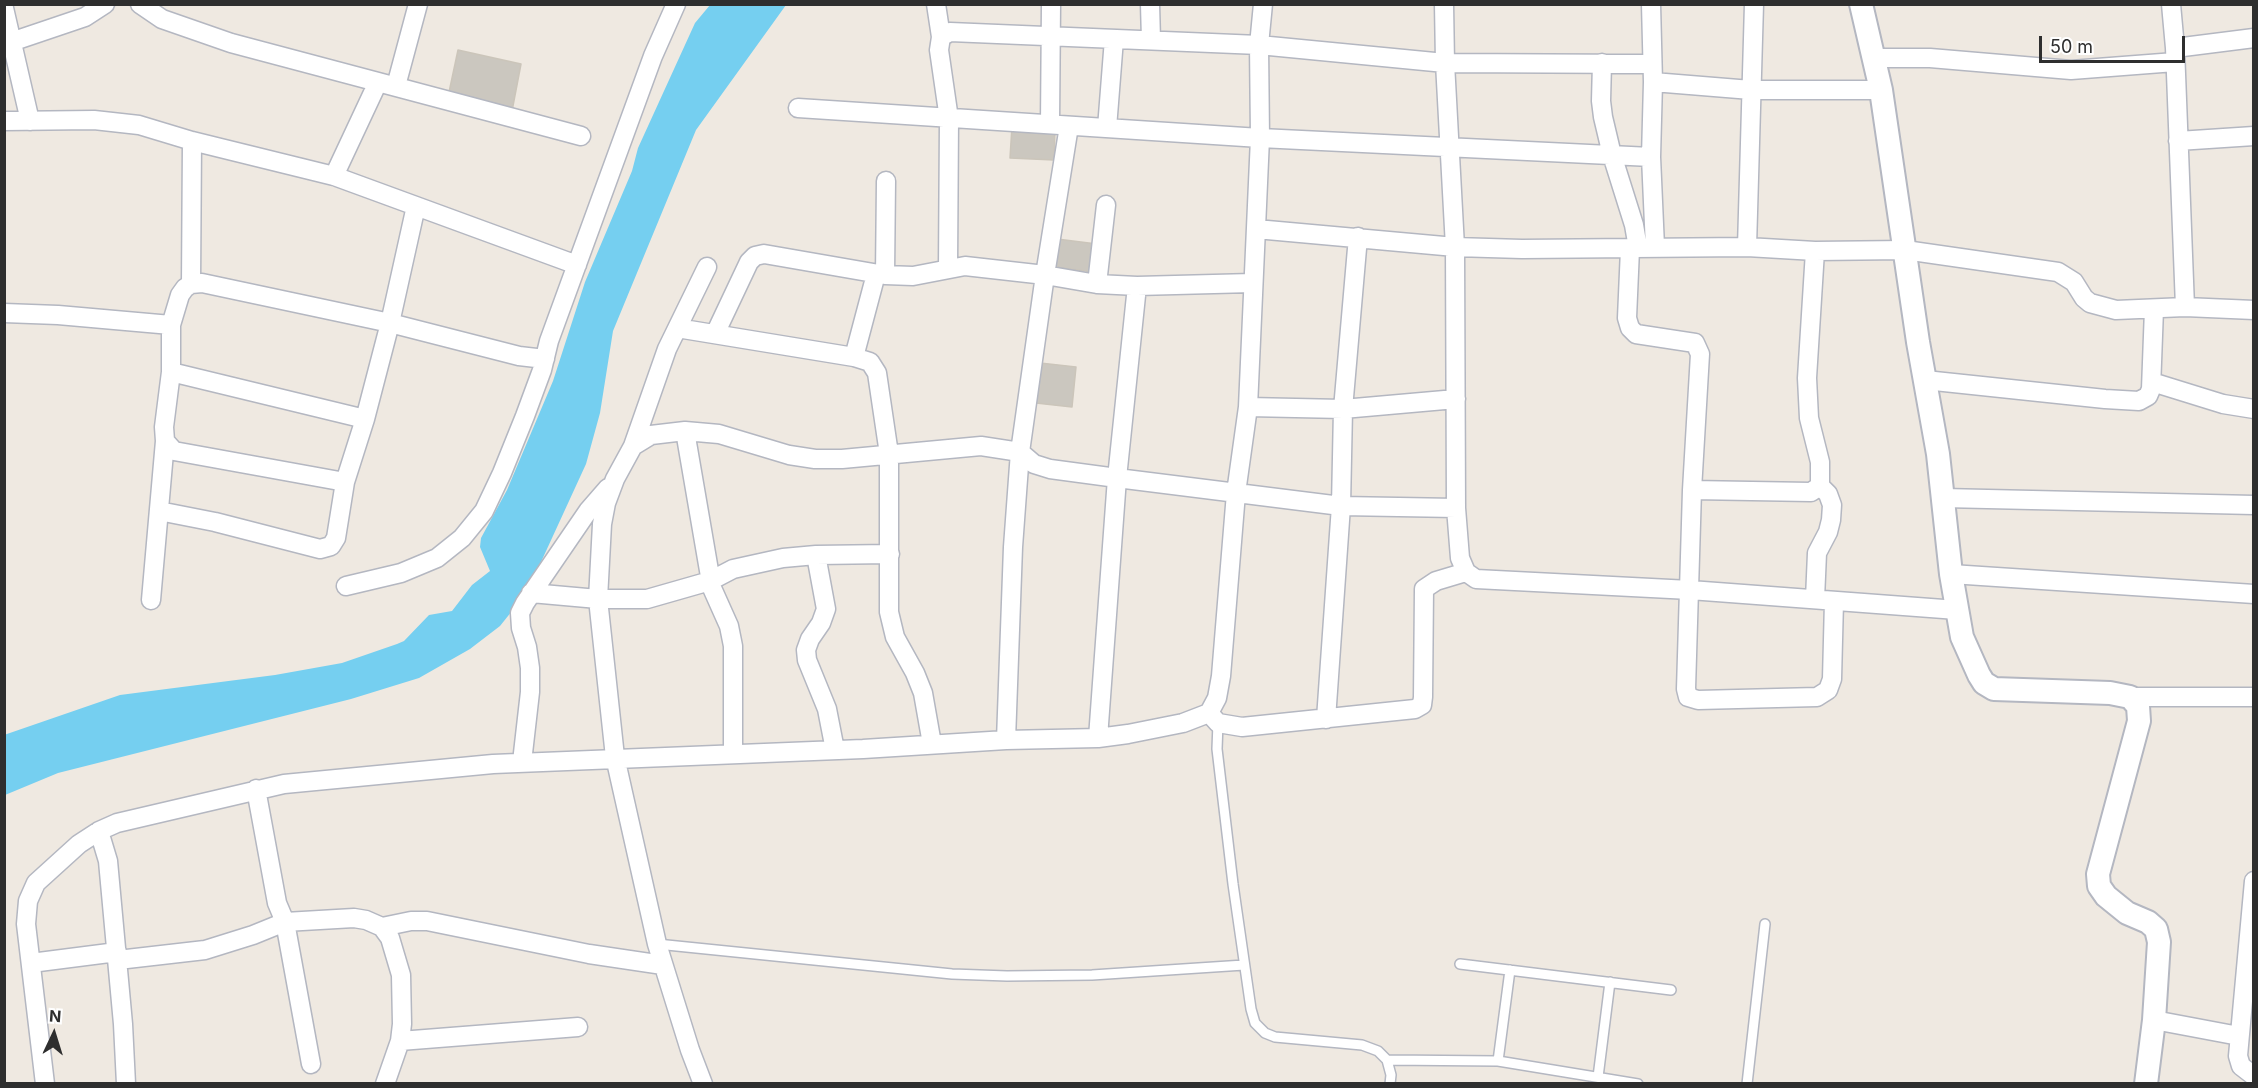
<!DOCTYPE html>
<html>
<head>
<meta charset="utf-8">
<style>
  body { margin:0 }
  #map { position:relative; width:2258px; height:1088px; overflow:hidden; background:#efe9e1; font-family:Inter,sans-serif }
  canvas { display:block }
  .frame { position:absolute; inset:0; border:6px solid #2e2e2e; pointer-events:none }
  .north { position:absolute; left:24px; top:1004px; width:60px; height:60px; -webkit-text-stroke:4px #fff; paint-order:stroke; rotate:4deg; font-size:16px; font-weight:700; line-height:24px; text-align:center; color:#2e2e2e }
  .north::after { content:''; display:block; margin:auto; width:21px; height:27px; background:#2e2e2e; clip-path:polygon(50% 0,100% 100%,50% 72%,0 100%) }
  .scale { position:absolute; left:2039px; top:36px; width:146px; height:27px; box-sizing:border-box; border:3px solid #2e2e2e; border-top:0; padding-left:8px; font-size:18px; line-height:21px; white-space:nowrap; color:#2e2e2e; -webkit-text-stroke:4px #fff; paint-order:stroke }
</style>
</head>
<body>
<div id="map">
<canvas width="2258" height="1088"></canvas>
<div class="frame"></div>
<div class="north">N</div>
<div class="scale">50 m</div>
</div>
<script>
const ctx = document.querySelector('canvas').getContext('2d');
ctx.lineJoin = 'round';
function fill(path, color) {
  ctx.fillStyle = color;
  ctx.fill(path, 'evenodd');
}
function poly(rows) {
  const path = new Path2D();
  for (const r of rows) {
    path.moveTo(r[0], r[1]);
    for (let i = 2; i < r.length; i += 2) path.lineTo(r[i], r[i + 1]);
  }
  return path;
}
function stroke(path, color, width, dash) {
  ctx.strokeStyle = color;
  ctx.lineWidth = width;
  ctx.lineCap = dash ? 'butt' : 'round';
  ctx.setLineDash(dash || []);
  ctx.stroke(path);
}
fill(poly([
  [710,5,786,5,696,130,613,331,600,413,586,464,541,562,516,606,500,626,470,649,419,678,351,699,58,773,5,795,4,735,120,695,275,675,342,663,397,644,404,641,429,615,452,611,472,585,490,571,480,547,481,538,507,490,553,381,585,282,632,171,638,148,695,23]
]), '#75cff0');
const building = poly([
  [458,50,521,64,512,111,448,97,458,50],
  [1012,126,1055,128,1054,160,1010,158,1012,126],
  [1057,239,1097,244,1093,272,1054,267,1057,239],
  [1040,363,1076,367,1072,407,1036,403,1040,363]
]);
fill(building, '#cbc7bf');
stroke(building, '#cbc5ba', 1.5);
const service = poly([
  [1218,723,1217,749,1233,884,1251,1009,1255,1023,1265,1033,1275,1037,1362,1045,1378,1051,1387,1060,1391,1075,1390,1084],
  [657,944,952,974,1007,976,1092,975,1244,965],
  [1460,964,1671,990],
  [1387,1060,1498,1061,1638,1084],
  [1498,1061,1510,970],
  [1598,1077,1610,982],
  [1747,1084,1765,924]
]);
const minor = poly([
  [140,4,162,19,231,43,581,136],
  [936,4,941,37],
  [1150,4,1151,40],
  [1444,4,1445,63,1455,247,1456,508],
  [1651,4,1653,82,1651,157,1655,247],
  [2171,4,2175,48,2254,38],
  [4,8,30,121],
  [14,41,85,17,105,4],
  [2175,48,2185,307],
  [1873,58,1930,58,2071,70,2175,62],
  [1602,63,1601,101,1603,117,1612,155,1634,225,1638,248],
  [1653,82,1751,90,1881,90],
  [396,86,418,4],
  [798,108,1260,138,1651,157],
  [4,121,94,120,139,125,192,141,334,176,577,265],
  [1050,124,1051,4],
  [1107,128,1114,39],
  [2178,141,2254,136],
  [334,176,378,82],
  [1256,229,1455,247,1522,249,1747,247,1815,251,1905,250,2058,272,2074,282,2084,298,2090,303,2116,310,2185,307,2254,310],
  [1747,247,1754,4],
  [1630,249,1627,318,1630,328,1636,334,1695,343,1700,354,1692,490,1686,689,1688,697,1698,700,1817,697,1828,690,1832,679,1834,601],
  [948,268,949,119,939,50,941,37,950,32,1259,45,1445,63,1652,64],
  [885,275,886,181],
  [191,284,192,141],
  [1097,284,1106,205],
  [4,313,58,315,171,325],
  [677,328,854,357,870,362,877,373,889,454,889,612,895,637,915,673,923,693,932,744],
  [715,334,749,262,755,256,764,254,885,275,913,276,965,266,1045,275,1097,284,1137,286,1252,283],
  [854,357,876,274],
  [171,372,365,419],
  [1925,380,2105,399,2139,401,2148,396,2151,389,2154,309],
  [2152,382,2223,404,2254,409],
  [1248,407,1343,409,1456,399],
  [685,431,712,588,729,626,733,646,733,754],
  [633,446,667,349,707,267],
  [345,482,174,451,165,441,164,427,171,372,171,325,180,295,185,288,191,284,202,283,390,323,519,356,545,359],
  [1692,490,1811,492,1820,486,1820,462,1809,418,1807,378,1815,251],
  [1943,498,2254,505],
  [159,511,215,522,320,549,331,546,336,538,345,482,365,419,390,323,416,206],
  [816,555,826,609,821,623,810,639,806,650,807,660,827,709,835,750],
  [1951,574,2254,594],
  [346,586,401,573,437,558,462,538,484,511,502,473,525,416,542,370,549,341,653,56,676,4],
  [531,593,598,599,647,599,710,581,733,569,783,558,816,555,890,554],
  [1815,599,1817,553,1828,532,1831,520,1832,505,1828,494,1820,486],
  [151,600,165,441],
  [2130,697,2254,697],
  [1209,713,1218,723,1242,727,1415,709,1422,705,1423,697,1424,589,1436,581,1466,572],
  [1326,719,1341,506,1343,409,1358,237],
  [1098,738,1117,478,1137,286],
  [1006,740,1013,547,1020,452,1045,275,1069,126],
  [522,762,530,692,530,668,527,647,521,628,520,613,525,603,588,511,608,488],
  [256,789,277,903,285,922,354,918,366,920,382,927,390,938,401,975,402,1024,400,1041,385,1084],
  [99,831,108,861,123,1024,126,1084],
  [2254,881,2238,1056,2241,1066,2254,1076],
  [382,927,411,921,427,921,589,954,663,965],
  [118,960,205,950,253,935,285,922,311,1064],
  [31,963,117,952],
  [2154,1020,2239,1036],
  [400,1041,578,1027],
  [45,1084,26,924,28,901,36,883,79,844,99,831,117,823,284,784,493,764,863,749,1006,740,1098,738,1128,734,1183,723,1209,713,1217,698,1221,676,1236,493,1248,407,1260,138,1259,45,1263,4],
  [703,1084,690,1050,657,944,615,757,598,599,602,524,606,503,615,479,633,446,651,435,685,431,719,434,789,455,815,459,842,459,981,446,1020,452,1034,464,1050,469,1117,478,1341,506,1456,508,1460,558,1466,572,1476,579,1690,590,1957,610]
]);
const tertiary = poly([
  [1861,4,1881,90,1918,342,1938,454,1951,574,1962,637,1979,675,1984,683,1994,689,2110,693,2130,697,2138,706,2139,721,2098,874,2099,886,2106,896,2127,913,2148,922,2156,929,2159,942,2154,1020,2146,1084]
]);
stroke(service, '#b4b7c1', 12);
stroke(minor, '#b4b7c1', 21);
stroke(tertiary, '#b4b7c1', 26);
stroke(service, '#fff', 9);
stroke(minor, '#fff', 18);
stroke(tertiary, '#fff', 22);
</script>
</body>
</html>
